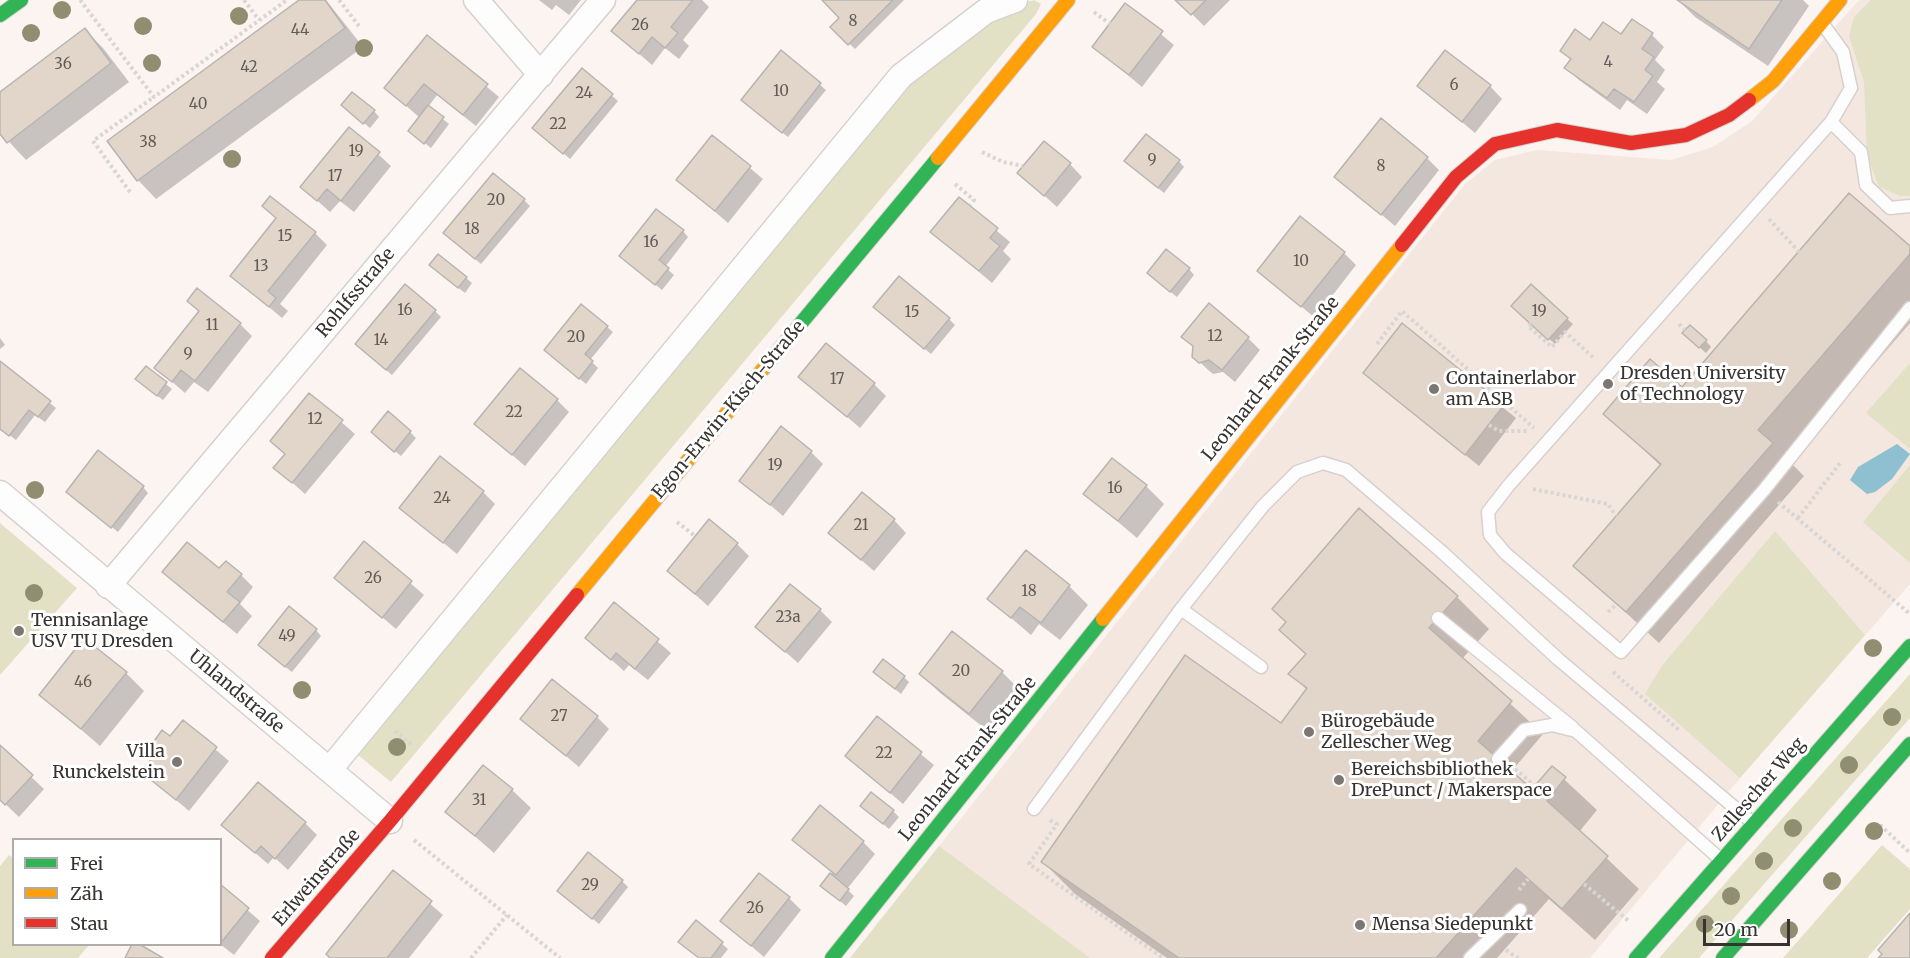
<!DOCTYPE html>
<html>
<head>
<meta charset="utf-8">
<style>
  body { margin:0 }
  #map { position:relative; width:1910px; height:958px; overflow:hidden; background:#fbf4f0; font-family:Merriweather,serif }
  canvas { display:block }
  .legend { position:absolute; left:12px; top:838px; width:210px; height:108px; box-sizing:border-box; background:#fff; border:2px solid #afadac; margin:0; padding:8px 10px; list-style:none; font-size:18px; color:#373330 }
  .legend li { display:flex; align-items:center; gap:12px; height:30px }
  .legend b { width:30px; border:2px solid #afadac }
  .scale { position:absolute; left:1703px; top:919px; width:87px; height:27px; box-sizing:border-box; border:3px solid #373330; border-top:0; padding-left:8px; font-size:18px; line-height:21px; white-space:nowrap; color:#373330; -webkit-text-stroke:4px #fff; paint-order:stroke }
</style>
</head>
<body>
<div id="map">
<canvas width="1910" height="958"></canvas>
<ul class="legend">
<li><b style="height:8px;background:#30b455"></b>Frei</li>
<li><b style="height:8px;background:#ff9f0a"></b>Zäh</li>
<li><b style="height:8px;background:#e5322d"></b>Stau</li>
</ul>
<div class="scale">20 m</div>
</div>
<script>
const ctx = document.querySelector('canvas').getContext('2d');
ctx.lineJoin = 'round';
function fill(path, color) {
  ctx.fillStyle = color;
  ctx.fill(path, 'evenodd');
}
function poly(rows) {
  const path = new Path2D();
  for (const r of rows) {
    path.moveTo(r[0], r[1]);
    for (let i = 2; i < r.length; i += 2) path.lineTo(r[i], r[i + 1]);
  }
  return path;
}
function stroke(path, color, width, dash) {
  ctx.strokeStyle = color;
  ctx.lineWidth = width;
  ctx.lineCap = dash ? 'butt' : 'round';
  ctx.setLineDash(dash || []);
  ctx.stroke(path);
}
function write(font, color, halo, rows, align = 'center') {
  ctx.font = font + ' Merriweather,serif';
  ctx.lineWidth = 6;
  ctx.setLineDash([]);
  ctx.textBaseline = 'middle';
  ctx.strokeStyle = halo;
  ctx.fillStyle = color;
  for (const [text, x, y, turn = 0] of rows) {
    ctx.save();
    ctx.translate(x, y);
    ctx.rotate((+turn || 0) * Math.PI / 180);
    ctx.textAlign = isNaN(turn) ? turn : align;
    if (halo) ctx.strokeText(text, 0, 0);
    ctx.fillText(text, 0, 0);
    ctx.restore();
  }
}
fill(poly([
  [1859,0,1910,0,1910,584,1740,778,1590,958,850,958,1465,184,1495,160,1537,150,1671,160,1713,147,1752,121]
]), '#f4e7df');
fill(poly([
  [1034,0,1041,4,1036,14,391,782,358,755,903,92,946,52,1007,8],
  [1871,0,1910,0,1910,196,1900,196,1879,187,1867,155,1864,82,1849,36,1854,17],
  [1910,363,1910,449,1866,413],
  [1910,465,1910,563,1863,522],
  [0,523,77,588,0,675],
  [1775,531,1865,635,1740,778,1645,694,1661,667],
  [1910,674,1910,718,1699,958,1659,958],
  [1882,845,1910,869,1910,909,1867,958,1783,958],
  [939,846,1090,958,850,958],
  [9,855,14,859,14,944,89,945,78,958,0,958,0,866]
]), '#e2e1c5');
fill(poly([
  [1897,444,1910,454,1892,479,1875,492,1867,494,1850,480,1858,467]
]), '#8ec0d1');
fill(poly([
  [302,0,326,0,363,47,156,199,138,180,109,141],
  [539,0,581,0,569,15,556,5,552,10],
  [639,0,702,0,709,7,683,40,689,46,679,59,665,48,652,65,613,31],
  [824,0,904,0,855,49,832,27,841,18],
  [1178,0,1230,0,1204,26],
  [1678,0,1803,0,1809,6,1768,66,1695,17],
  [1126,5,1174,45,1142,87,1094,47],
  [85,30,103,48,129,82,26,160,0,132,0,94],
  [1652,35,1664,47,1655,60,1665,70,1657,82,1665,89,1647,114,1627,100,1620,110,1579,80,1566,68,1572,61,1562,51,1621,36],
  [427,37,499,97,476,126,437,95,428,107,449,124,431,148,416,136,420,118,386,88],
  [782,52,826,90,788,137,749,106],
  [582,70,618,101,570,159,540,133],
  [1419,86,1490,86,1502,99,1475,133],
  [349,111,374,111,379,117,370,128],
  [350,129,391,166,354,212,340,201,330,212,302,187],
  [713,137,763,179,728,223,678,180],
  [1427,158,1439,170,1395,226,1336,176],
  [1179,161,1184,167,1164,193,1132,167],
  [1070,164,1082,177,1057,207,1019,173],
  [959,199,1010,242,1003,251,1011,259,992,283,932,232],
  [524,200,530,206,481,264,451,239],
  [264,206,315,233,327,245,280,304,288,311,282,318,232,276,277,219],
  [683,231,688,237,665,267,674,275,662,290,627,262],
  [1910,248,1910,323,1790,462,1804,476,1659,643,1575,566,1661,466,1605,414,1682,389],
  [1344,253,1356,265,1315,318,1259,271],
  [1189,269,1194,275,1177,297,1154,279],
  [437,271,466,278,472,283,465,293],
  [189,301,240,324,252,336,208,392,194,382,185,393,156,368,200,312],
  [435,311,441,317,392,375,362,350],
  [1519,312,1567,319,1573,324,1555,344],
  [881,313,949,319,955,325,931,354],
  [1402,325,1516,418,1479,466,1365,373],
  [607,327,613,332,590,360,598,368,586,384,552,356],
  [1183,336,1248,338,1260,350,1235,382,1223,372,1213,374,1207,369,1194,356,1194,348],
  [0,338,5,345,0,349],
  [1690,339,1706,341,1711,347,1706,353],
  [0,363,56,408,45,422,35,415,16,440,0,428],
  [146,368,172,389,163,400,143,385],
  [801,377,874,384,886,396,860,428],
  [310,395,355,434,305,494,276,468,286,455],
  [557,400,569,412,525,466,476,424],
  [410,432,416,438,401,456,378,438],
  [811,452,823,464,783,516,741,480],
  [1146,486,1164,504,1137,538,1085,494],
  [143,487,148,493,118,532,74,497],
  [483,492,495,504,457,554,401,508],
  [1359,510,1457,597,1489,629,1462,659,1543,734,1511,772,1532,791,1552,768,1597,810,1579,832,1639,889,1595,940,1549,899,1497,958,1167,958,1075,894,1043,862,1282,725,1307,690,1290,673,1306,655,1281,630],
  [894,520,906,533,874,571,830,533],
  [364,543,424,595,396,629,336,578],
  [737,544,749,556,708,606,669,571],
  [1026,552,1069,586,1088,605,1060,640,1039,624,1031,635,989,599],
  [219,570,241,575,253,587,240,604,252,616,237,634,177,584],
  [615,605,671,653,648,680,629,665,624,671,587,638],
  [820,610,832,622,798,663,757,627],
  [316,630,321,636,292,672,265,651],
  [1002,672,1020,690,988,731,939,692,921,674],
  [126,673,144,691,100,746,41,695],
  [904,677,909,682,901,694,881,678],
  [597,717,609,729,579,767,522,719],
  [877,718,934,765,903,804,847,756],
  [183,722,229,761,189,811,143,772],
  [0,747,44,789,19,817,0,799],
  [512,790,531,808,494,853,447,812],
  [868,811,893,811,899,817,889,829],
  [305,823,317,835,288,870,274,857,268,864,223,825],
  [794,840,863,842,875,854,847,889,854,896,846,906,822,886,832,873],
  [393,872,443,915,409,958,331,958],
  [622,881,628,887,599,924,559,891],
  [220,886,260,921,234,955,220,944],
  [789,898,801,910,764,957,722,921],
  [696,922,728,949,721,958,699,958]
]), '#0003');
const building = poly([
  [299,0,325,0,345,28,137,181,107,141,299,0],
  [637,0,693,0,671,27,678,33,665,48,652,37,639,54,611,31,637,0],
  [822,0,893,0,848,45,830,27,839,18,822,0],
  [1175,0,1206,0,1191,15,1175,0],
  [1677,0,1782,0,1749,49,1677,0],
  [1125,3,1163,31,1129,75,1092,47,1125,3],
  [1632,19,1653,33,1642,49,1654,57,1645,70,1653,76,1634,102,1614,89,1607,98,1564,68,1571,59,1560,51,1575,29,1590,40,1603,22,1621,34,1632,19],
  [85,28,111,63,7,143,0,134,0,92,85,28],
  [427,35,488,84,463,115,424,84,406,106,384,88,427,35],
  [781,50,821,83,782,133,741,100,781,50],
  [1445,50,1491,85,1462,122,1417,86,1445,50],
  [582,68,613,94,563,154,532,128,582,68],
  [352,92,375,110,363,124,341,105,352,92],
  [428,105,444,117,424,144,408,131,428,105],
  [1381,118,1428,157,1381,215,1334,177,1381,118],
  [349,127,380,152,341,201,327,189,317,201,300,187,349,127],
  [1146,134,1180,160,1158,188,1124,161,1146,134],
  [712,135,751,166,715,211,676,180,712,135],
  [1044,141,1071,163,1044,196,1017,173,1044,141],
  [493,173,525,199,475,259,443,233,493,173],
  [1849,193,1910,246,1910,254,1758,430,1773,443,1626,612,1573,566,1661,464,1603,414,1650,359,1682,387,1849,193],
  [270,196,316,232,268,291,276,298,269,307,230,276,276,218,262,206,270,196],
  [959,197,998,228,990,238,1000,246,979,271,930,232,959,197],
  [656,209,684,230,659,260,669,268,655,285,619,256,656,209],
  [1300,216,1345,252,1301,307,1257,271,1300,216],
  [1166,249,1190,268,1170,292,1147,273,1166,249],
  [438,254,467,277,458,288,429,265,438,254],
  [899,276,950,318,924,349,873,307,899,276],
  [405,284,436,310,386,370,355,344,405,284],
  [1531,284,1568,318,1548,340,1511,306,1531,284],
  [197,288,241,323,195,381,181,370,172,382,154,368,199,311,187,301,197,288],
  [1209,303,1249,337,1222,370,1209,360,1199,363,1192,357,1193,346,1181,337,1209,303],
  [581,304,608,326,585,354,593,361,579,379,544,350,581,304],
  [1402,323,1504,405,1465,455,1363,373,1402,323],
  [1690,325,1707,340,1699,348,1682,333,1690,325],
  [826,343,875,383,847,417,798,377,826,343],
  [0,361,51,401,38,417,29,410,9,436,0,429,0,361],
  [146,366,167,382,157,396,135,379,146,366],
  [520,368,558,399,512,455,474,424,520,368],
  [309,393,343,420,292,483,273,468,285,454,270,441,309,393],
  [388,411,411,431,394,452,371,432,388,411],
  [781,426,812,451,770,505,739,481,781,426],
  [98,450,144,486,111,528,66,492,98,450],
  [440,456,484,491,443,543,399,508,440,456],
  [1112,458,1147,485,1118,521,1083,494,1112,458],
  [862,492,895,519,861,560,828,533,862,492],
  [1359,508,1458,596,1429,628,1512,701,1478,741,1532,789,1552,766,1566,777,1547,801,1608,856,1562,909,1516,868,1436,958,1179,958,1041,862,1185,655,1281,723,1307,688,1288,674,1306,654,1279,630,1286,622,1272,609,1359,508],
  [709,519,738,543,695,594,667,571,709,519],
  [364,541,412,581,382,618,334,578,364,541],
  [187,542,219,568,226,561,242,574,227,592,240,602,223,622,162,572,187,542],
  [1026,550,1070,585,1041,623,1020,607,1011,618,987,599,1026,550],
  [790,584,821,609,785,652,755,627,790,584],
  [614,602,659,639,635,669,616,653,611,660,585,638,614,602],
  [289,606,317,629,285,667,258,645,289,606],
  [952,631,1003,671,969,714,919,674,952,631],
  [84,638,127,672,81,729,39,695,84,638],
  [883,659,905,676,895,689,873,672,883,659],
  [552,679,598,716,566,756,520,719,552,679],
  [877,716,922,752,890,793,845,756,877,716],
  [183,720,217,747,176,800,141,772,157,752,150,747,162,730,170,736,183,720],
  [0,745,33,775,5,805,0,800,0,745],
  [483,765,513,789,475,836,445,812,483,765],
  [258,782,306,822,275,859,261,846,255,853,221,825,258,782],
  [871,792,894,810,883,824,860,806,871,792],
  [820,805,864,841,836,875,792,840,820,805],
  [588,852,623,880,592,919,557,891,588,852],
  [393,870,432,901,387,958,330,958,326,954,393,870],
  [759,873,790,897,751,946,720,921,759,873],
  [830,873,849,889,840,901,820,886,830,873],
  [220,884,249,908,220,944,220,884],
  [1910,913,1910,958,1878,958,1882,954,1878,950,1910,913],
  [696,920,723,942,711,958,699,958,678,942,696,920],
  [132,944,139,944,163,958,125,958,132,944]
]);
fill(building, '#e2d6cb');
stroke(building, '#b8b4b0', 1.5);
const lane = poly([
  [1822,23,1843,52,1851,88,1831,122,1509,485,1488,512,1490,535,1505,553,1621,652,1764,490,1910,308],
  [1831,122,1861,152,1866,185,1890,208,1910,206],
  [1438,618,1573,728],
  [1261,667,1181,609,1263,506,1297,472,1323,463,1346,470,1442,552,1558,659,1753,823],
  [1498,759,1524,730,1552,725,1576,731,1720,859],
  [1034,809,1181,609],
  [1470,958,1520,910]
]);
const street = poly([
  [476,0,541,75],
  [0,493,390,821],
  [108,586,603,0],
  [330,769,901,76,986,11,1015,0]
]);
const fast = poly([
  [0,15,21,0],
  [768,363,938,158],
  [832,958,1103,619],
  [1636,958,1910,646],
  [1723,958,1910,744]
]);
const slow = poly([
  [1749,100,1773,81,1840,0],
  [938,158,1068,0],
  [577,595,768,363],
  [1103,619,1402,245]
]);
const jam = poly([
  [1402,245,1456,177,1495,144,1557,130,1631,143,1686,135,1729,115,1749,100],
  [272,958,390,821,577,595]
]);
stroke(lane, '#d7d1ce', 15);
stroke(street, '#d7d1ce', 27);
stroke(fast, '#d7d1ce', 16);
stroke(slow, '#d7d1ce', 16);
stroke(jam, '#d7d1ce', 16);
stroke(poly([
  [80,0,154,97,287,0],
  [244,0,259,20],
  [339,0,359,26],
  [1094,12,1110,24],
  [982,152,1003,162,1023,166],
  [955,184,974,200,970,205],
  [130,192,93,141,154,97],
  [1769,219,1799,252],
  [1531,324,1528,326,1552,347,1565,332,1595,359],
  [1679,324,1685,330],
  [1377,344,1402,311,1534,428],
  [1489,425,1499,431,1528,431],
  [1533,489,1608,504,1616,516],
  [1778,502,1910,614],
  [1798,518,1840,463],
  [677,522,695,536],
  [1608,612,1617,604],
  [1613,672,1679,730],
  [395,731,412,745],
  [1515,769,1535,786],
  [1050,820,1057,824,1029,864,1163,958],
  [1880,825,1910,853],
  [414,840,560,958],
  [1584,884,1630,922],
  [1519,890,1528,879],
  [1506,950,1518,958],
  [471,958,507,915]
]), '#d8d6d5', 4, [3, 3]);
stroke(lane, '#fefdfd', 12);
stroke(street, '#fefdfd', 24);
stroke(fast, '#30b455', 14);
stroke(slow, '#ff9f0a', 14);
stroke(jam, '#e5322d', 14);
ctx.fillStyle = '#908e70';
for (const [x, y] of [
  [62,10],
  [239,16],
  [143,26],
  [31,33],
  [364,48],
  [152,63],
  [232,159],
  [35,490],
  [34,593],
  [1873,648],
  [302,690],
  [1892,717],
  [397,747],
  [1849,765],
  [1793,828],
  [1874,831],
  [1764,861],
  [1832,881],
  [1731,896],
  [1705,924],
  [1789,930]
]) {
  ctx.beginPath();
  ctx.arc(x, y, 9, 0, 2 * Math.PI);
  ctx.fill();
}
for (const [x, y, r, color] of [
  [1608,384,6,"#7c7773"],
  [1434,389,6,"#7c7773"],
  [19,631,6,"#7c7773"],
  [1309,732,6,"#7c7773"],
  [177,762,6,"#7c7773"],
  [1339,780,6,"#7c7773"],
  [1360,925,6,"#7c7773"]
]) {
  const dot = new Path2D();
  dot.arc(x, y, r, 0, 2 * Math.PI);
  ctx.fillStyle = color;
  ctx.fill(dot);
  stroke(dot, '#fff', 2);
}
write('15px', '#625c57', null, [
  ["8",853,22],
  ["26",640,26],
  ["44",300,31],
  ["4",1608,63],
  ["36",63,65],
  ["42",249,68],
  ["6",1454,86],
  ["10",781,92],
  ["24",584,94],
  ["40",198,105],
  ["22",558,125],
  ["38",148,143],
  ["19",356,152],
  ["9",1152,161],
  ["8",1381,167],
  ["17",335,177],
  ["20",496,201],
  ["18",472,230],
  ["15",285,237],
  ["16",651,243],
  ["10",1301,262],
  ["13",261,267],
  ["16",405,311],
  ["19",1539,312],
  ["15",912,313],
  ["11",212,326],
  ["12",1215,337],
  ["20",576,338],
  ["14",381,341],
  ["9",188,355],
  ["17",837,380],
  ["22",514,413],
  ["12",315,420],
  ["19",775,466],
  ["16",1115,489],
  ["24",442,499],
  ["21",861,526],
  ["26",373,579],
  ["18",1029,592],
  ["23a",788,618],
  ["49",287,637],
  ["20",961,672],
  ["46",83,683],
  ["27",559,717],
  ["22",884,754],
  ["31",479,801],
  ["29",590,886],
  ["26",755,909]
]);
write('18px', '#373330', '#fff', [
  ["Rohlfsstraße",356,293,-50],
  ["Leonhard-Frank-Straße",1271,379,-51],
  ["Egon-Erwin-Kisch-Straße",729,410,-50],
  ["Uhlandstraße",236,692,40],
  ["Leonhard-Frank-Straße",968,759,-51],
  ["Zellescher Weg",1759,790,-49],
  ["Erlweinstraße",317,878,-49]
]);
write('18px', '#373330', '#fff', [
  ["Dresden University",1620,374],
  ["of Technology",1620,395],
  ["Containerlabor",1446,379],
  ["am ASB",1446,400],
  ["Tennisanlage",31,621],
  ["USV TU Dresden",31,642],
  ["Bürogebäude",1321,722],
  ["Zellescher Weg",1321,743],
  ["Villa",165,752,"right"],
  ["Runckelstein",165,773,"right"],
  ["Bereichsbibliothek",1351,770],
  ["DrePunct / Makerspace",1351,791],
  ["Mensa Siedepunkt",1372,925]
], 'left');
</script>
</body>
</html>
